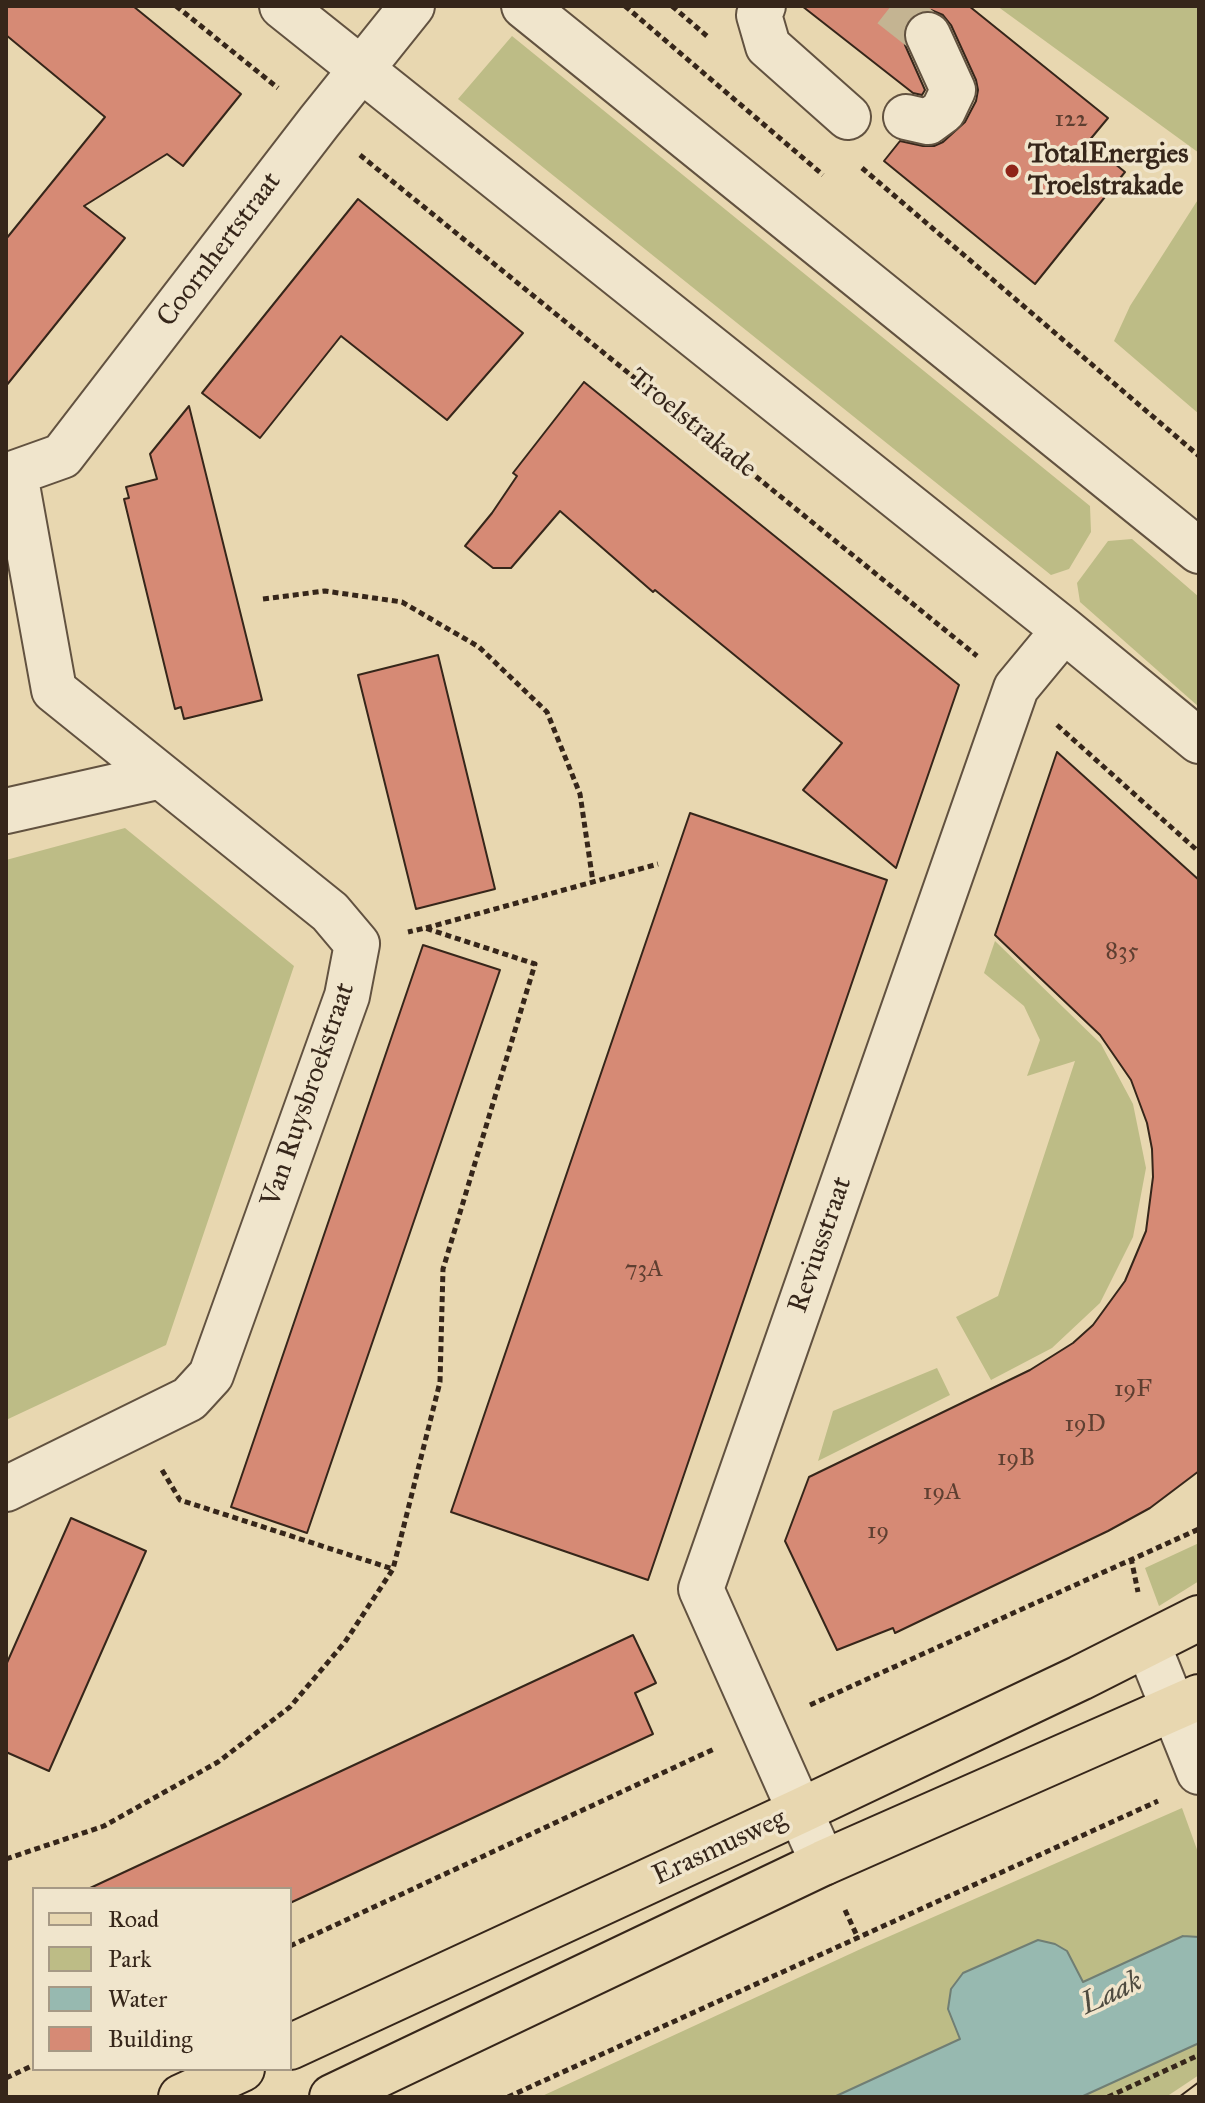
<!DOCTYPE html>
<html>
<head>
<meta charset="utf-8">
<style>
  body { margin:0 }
  #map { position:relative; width:1205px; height:2103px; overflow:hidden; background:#e8d7b0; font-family:"IM FELL Great Primer",serif }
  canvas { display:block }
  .frame { position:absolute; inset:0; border:8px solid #36261a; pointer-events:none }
  .legend { position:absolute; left:32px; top:1887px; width:260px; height:184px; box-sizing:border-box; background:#f0e5cc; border:2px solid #a69985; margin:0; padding:10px 14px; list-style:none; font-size:24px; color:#36261a }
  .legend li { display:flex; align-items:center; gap:16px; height:40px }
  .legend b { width:40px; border:2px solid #a69985 }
</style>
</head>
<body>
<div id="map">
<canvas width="1205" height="2103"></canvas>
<div class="frame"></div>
<ul class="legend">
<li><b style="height:10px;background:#e8d7b0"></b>Road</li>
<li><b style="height:22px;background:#bdbc86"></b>Park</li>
<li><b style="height:22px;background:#97b9b0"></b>Water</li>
<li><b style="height:22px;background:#d68a75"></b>Building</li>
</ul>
</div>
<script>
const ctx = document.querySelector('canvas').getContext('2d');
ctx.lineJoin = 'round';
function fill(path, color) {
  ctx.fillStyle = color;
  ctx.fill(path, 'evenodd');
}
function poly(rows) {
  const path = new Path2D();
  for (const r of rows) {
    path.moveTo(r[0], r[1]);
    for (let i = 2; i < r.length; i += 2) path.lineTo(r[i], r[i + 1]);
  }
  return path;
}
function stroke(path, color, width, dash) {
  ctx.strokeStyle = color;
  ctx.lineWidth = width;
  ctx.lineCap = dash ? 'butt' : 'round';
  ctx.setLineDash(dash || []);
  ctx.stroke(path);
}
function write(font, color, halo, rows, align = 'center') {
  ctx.font = font + ' "IM FELL Great Primer",serif';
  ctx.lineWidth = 7;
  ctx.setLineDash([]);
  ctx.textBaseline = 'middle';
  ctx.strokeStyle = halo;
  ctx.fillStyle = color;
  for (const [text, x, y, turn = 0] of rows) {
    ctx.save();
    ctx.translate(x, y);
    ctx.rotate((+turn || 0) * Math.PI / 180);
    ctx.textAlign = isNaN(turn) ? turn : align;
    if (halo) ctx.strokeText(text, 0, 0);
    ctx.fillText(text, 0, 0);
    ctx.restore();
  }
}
fill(poly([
  [997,6,1199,6,1199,153],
  [512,36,1090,506,1091,532,1069,569,1051,575,458,99],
  [1199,198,1199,414,1114,341,1130,306],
  [1132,539,1199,597,1199,707,1080,602,1077,583,1108,541],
  [125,828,294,966,166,1345,6,1420,6,860],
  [995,941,1101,1044,1133,1104,1146,1168,1133,1237,1100,1303,1052,1348,991,1380,956,1317,998,1296,1075,1061,1027,1076,1040,1040,1024,1006,984,973],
  [937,1368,950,1395,818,1461,833,1411],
  [1199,1543,1199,1581,1159,1606,1145,1568],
  [1182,1808,1199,1855,1199,1937,1183,1936,834,2097,540,2097,865,1947],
  [1199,2042,1199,2075,1166,2097,1081,2097]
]), '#bdbc86');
const water = poly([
  [1183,1936,1199,1937,1199,2042,1197,2044,1081,2097,834,2097,960,2039,948,2009,951,1989,963,1973,1038,1940,1055,1944,1067,1951,1083,1982,1183,1936]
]);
fill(water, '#97b9b0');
stroke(water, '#707e74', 2);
const building = poly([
  [6,6,133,6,241,94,183,166,167,154,84,206,125,238,6,386,6,239,105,117,6,35,6,6],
  [802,6,969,6,1108,118,1088,142,1125,172,1035,284,884,161,900,141,923,146,934,146,943,142,965,122,976,101,978,90,976,80,951,25,943,15,931,10,918,12,908,20,903,32,905,45,925,90,922,95,913,93,802,6],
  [358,199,523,333,447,420,341,336,260,438,202,393,358,199],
  [584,382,959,685,896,868,803,790,842,743,655,590,653,592,560,511,511,568,493,568,465,546,492,513,517,476,513,473,584,382],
  [189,406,262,700,184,719,181,707,175,709,124,499,129,498,126,487,157,479,150,454,189,406],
  [438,655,495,889,416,909,358,675,438,655],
  [1057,752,1199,880,1199,1471,1150,1508,1108,1531,895,1633,893,1628,837,1650,785,1541,809,1477,1030,1370,1073,1343,1093,1325,1125,1281,1146,1231,1153,1177,1152,1149,1147,1123,1131,1080,1100,1035,995,935,1057,752],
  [690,813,887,880,648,1580,451,1512,690,813],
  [423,945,500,970,307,1533,231,1507,423,945],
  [71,1518,146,1551,49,1771,6,1752,6,1665,71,1518],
  [633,1635,656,1683,635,1693,653,1734,290,1903,290,1889,88,1889,633,1635]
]);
fill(building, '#d68a75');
stroke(building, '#36261a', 2);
stroke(poly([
  [891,6,928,35]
]), '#c4b492', 44, [44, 22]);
const minor = poly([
  [282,6,1064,630,1199,741],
  [524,6,1199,551],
  [763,6,759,15,768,46,848,117],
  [906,117,928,122,943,111,953,90,928,35],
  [6,476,62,456,319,122,412,6],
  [6,811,161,776],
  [6,1489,189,1399,211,1375,347,996,357,944,330,912,54,690,15,474],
  [1148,1645,1199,1772],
  [823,1863,701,1589,1016,688,1064,630]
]);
const major = poly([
  [290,2047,800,1811,1080,1678,1199,1618],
  [181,2097,242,2069],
  [332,2097,823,1863,1199,1697]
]);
stroke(minor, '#625240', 48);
stroke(major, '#36261a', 48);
stroke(poly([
  [176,6,278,88],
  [625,6,823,175],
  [672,6,708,37],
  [360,155,977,656],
  [862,168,1199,456],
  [263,599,325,591,402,602,479,647,547,712,580,794,593,882],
  [1057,725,1199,852],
  [426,928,658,864],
  [162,1470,180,1500,393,1569],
  [1131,1558,1138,1592],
  [810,1705,1199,1529],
  [6,1859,104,1826,218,1762,290,1707,345,1642,393,1569,440,1382,443,1269,535,964,425,928,408,932],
  [845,1910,858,1938],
  [290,1946,714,1749],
  [6,2078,34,2065],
  [508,2097,1158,1801],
  [1108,2097,1199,2055]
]), '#36261a', 5, [6, 4]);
stroke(minor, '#f0e5cc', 44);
stroke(major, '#e8d7b0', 44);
stroke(poly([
  [1179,2097,1199,2082]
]), '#36261a', 2);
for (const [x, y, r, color] of [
  [1012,171,8,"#8f2418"]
]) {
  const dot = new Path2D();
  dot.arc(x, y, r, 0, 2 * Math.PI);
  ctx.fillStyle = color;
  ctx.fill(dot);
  stroke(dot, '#f0e5cc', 3);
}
write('24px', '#5e3f31', null, [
  ["122",1071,120],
  ["835",1122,952],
  ["73A",644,1270],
  ["19F",1133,1390],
  ["19D",1085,1425],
  ["19B",1016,1459],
  ["19A",942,1493],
  ["19",878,1532]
]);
write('bold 28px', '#36261a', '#f0e5cc', [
  ["TotalEnergies",1028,155],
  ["Troelstrakade",1028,187]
], 'left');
write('28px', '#36261a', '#f0e5cc', [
  ["Coornhertstraat",220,250,-53],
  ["Troelstrakade",692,424,39],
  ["Van Ruysbroekstraat",309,1095,-71],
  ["Reviusstraat",821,1245,-71],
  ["Erasmusweg",720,1848,-25]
]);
write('italic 30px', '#4e4b40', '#f0e5cc', [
  ["Laak",1112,1994,-25]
]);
</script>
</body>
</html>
